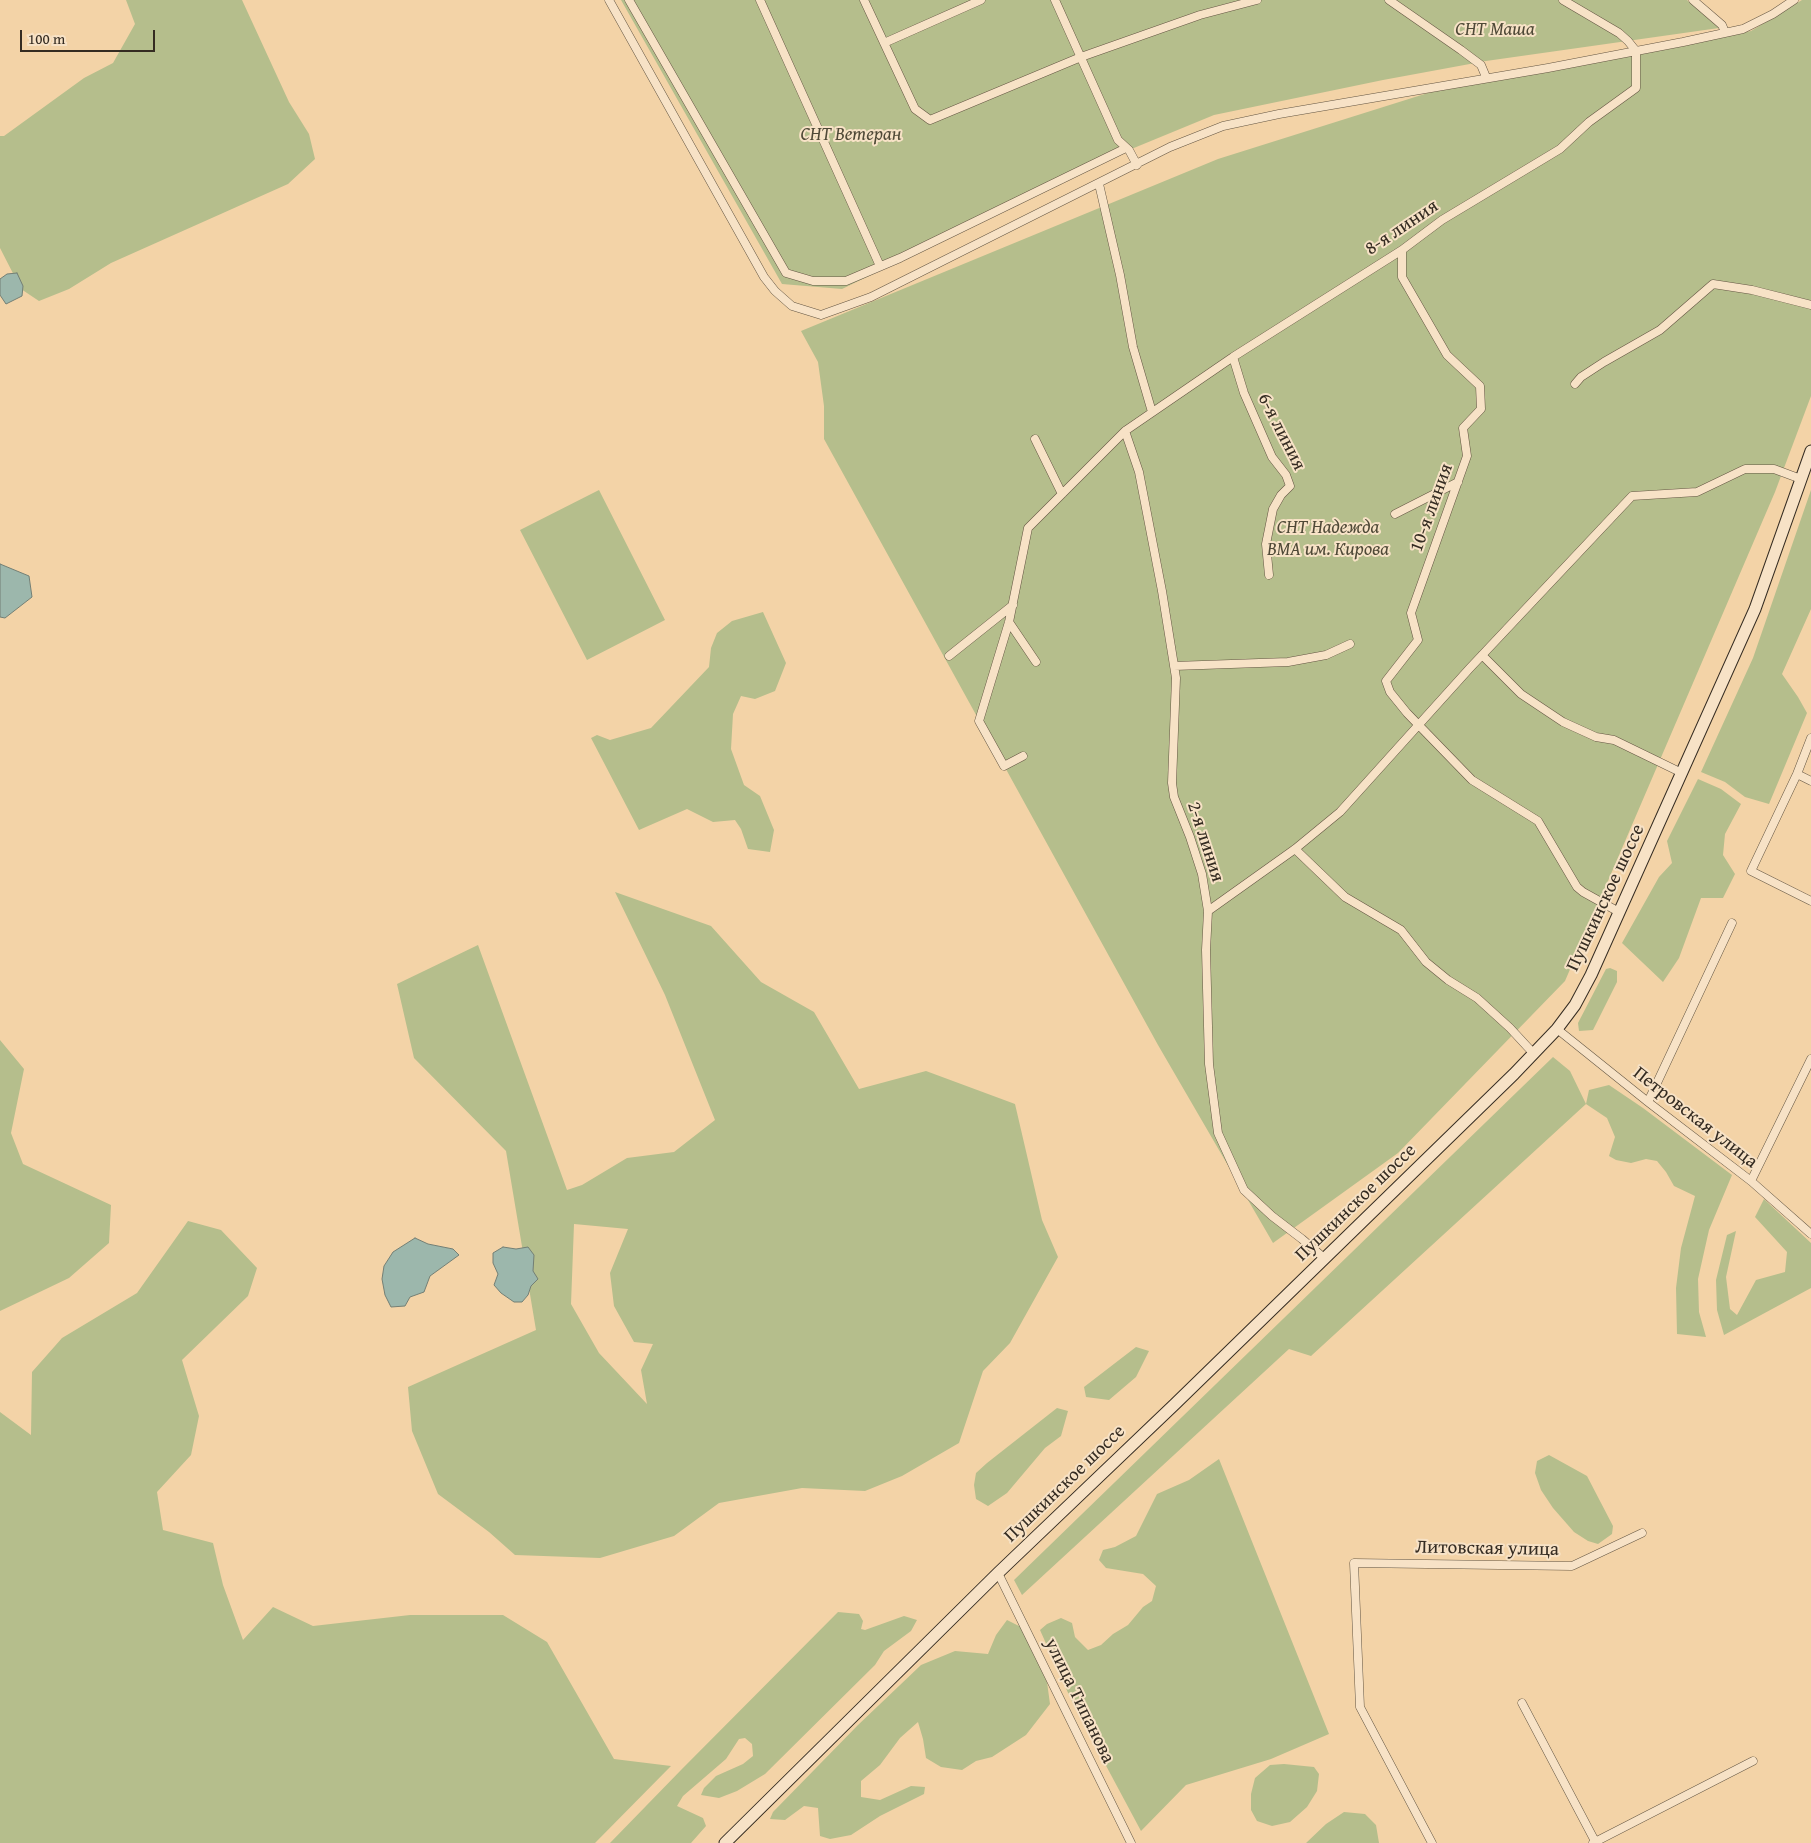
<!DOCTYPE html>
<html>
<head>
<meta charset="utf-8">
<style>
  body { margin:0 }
  #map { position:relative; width:1811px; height:1843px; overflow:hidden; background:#f3d3a7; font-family:"Gentium Book Plus",serif }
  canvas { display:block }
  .scale { position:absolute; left:20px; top:30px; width:135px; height:22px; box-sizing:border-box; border:2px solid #352c22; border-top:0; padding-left:6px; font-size:15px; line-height:18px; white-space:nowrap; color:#352c22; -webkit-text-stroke:4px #f7e2c6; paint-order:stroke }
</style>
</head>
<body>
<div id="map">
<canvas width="1811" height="1843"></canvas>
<div class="scale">100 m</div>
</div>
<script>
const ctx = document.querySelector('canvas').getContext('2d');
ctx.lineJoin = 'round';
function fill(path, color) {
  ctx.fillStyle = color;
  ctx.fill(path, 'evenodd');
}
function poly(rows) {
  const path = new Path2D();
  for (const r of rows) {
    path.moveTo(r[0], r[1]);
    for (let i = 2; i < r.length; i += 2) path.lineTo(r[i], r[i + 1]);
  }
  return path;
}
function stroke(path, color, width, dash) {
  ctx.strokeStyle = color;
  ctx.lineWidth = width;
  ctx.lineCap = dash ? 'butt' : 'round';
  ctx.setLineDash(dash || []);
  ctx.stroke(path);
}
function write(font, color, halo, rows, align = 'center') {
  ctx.font = font + ' "Gentium Book Plus",serif';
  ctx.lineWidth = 4;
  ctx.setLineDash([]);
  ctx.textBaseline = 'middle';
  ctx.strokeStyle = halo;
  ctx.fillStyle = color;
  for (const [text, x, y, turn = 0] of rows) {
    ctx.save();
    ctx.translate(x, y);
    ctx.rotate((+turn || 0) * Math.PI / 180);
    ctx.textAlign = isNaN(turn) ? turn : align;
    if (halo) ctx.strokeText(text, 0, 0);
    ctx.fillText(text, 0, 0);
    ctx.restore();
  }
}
fill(poly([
  [126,0,242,0,289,102,309,134,315,159,288,184,111,263,69,289,39,301,21,289,0,248,0,136,4,136,84,78,113,63,135,24],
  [621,0,1687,0,1719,28,1486,61,1383,80,1214,115,1129,150,842,289,782,284],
  [1802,0,1811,0,1811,396,1775,492,1565,981,1398,1153,1273,1243,1158,1045,824,439,824,406,818,362,801,331,1218,159,1431,92,1751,31],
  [599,490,665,620,587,660,520,530],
  [1811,490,1811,609,1782,674,1798,697,1807,713,1769,804,1745,797,1725,782,1701,772,1753,658],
  [763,612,786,663,775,691,755,699,741,696,733,714,731,749,744,785,760,796,774,830,770,852,748,849,741,829,735,820,713,822,687,809,639,830,591,738,597,735,610,740,651,728,709,667,711,648,717,633,732,621],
  [1698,779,1721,789,1741,804,1725,834,1723,855,1735,874,1723,898,1701,898,1679,958,1663,982,1622,943,1659,877,1672,863,1667,841],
  [615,892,711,926,761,982,814,1012,859,1089,926,1071,1015,1104,1042,1220,1058,1257,1010,1343,983,1371,959,1443,902,1476,865,1491,802,1488,719,1503,674,1536,600,1558,515,1555,489,1532,438,1494,412,1431,408,1387,536,1330,506,1151,414,1058,397,984,478,945,567,1190,582,1185,627,1158,674,1152,715,1120,665,995],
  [574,1224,628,1229,610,1273,614,1306,634,1342,653,1344,641,1370,647,1404,599,1353,571,1304],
  [1610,968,1617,971,1617,982,1593,1030,1579,1031,1578,1023,1606,969],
  [0,1040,24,1069,11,1133,23,1164,111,1205,109,1243,69,1278,0,1311],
  [1553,1057,1570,1071,1586,1104,1589,1090,1609,1085,1643,1108,1732,1175,1709,1230,1698,1279,1699,1312,1706,1337,1677,1334,1676,1288,1681,1248,1695,1196,1674,1186,1666,1172,1657,1161,1646,1159,1631,1163,1616,1160,1609,1156,1615,1137,1607,1118,1586,1104,1311,1356,1289,1349,1022,1595,1014,1580],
  [1764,1199,1811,1243,1811,1288,1724,1335,1717,1310,1716,1280,1727,1235,1736,1231,1726,1277,1730,1309,1737,1315,1756,1280,1785,1272,1787,1252,1755,1217],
  [188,1221,221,1230,257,1268,248,1296,182,1360,199,1416,191,1455,157,1492,163,1530,213,1543,223,1585,243,1640,273,1607,313,1626,410,1615,503,1615,547,1642,614,1759,671,1766,595,1843,0,1843,0,1412,31,1435,32,1372,62,1338,137,1293],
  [1136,1347,1149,1351,1136,1377,1109,1400,1086,1397,1084,1387],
  [1057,1408,1068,1411,1061,1436,1045,1448,1007,1493,988,1506,976,1499,974,1485,976,1473,987,1463],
  [1549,1455,1587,1476,1613,1526,1612,1534,1598,1544,1588,1541,1574,1532,1553,1508,1541,1490,1535,1473,1537,1461],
  [1219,1459,1329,1734,1271,1759,1186,1785,1141,1831,1073,1704,1040,1630,1047,1624,1061,1618,1072,1623,1075,1637,1088,1650,1101,1645,1113,1634,1128,1625,1143,1607,1152,1601,1156,1586,1143,1574,1106,1568,1099,1560,1103,1550,1115,1547,1136,1536,1157,1494,1189,1480],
  [838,1612,859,1614,863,1621,861,1629,865,1630,904,1616,917,1620,911,1631,884,1651,875,1665,765,1774,737,1791,719,1798,701,1795,704,1788,716,1776,743,1764,753,1756,752,1744,745,1738,739,1739,726,1759,683,1796,677,1806,703,1818,706,1826,691,1843,610,1843,681,1770],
  [1007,1620,1025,1629,1047,1682,1050,1704,1026,1735,992,1757,976,1761,962,1770,941,1767,926,1758,923,1739,918,1722,900,1738,880,1765,861,1781,861,1797,880,1800,911,1786,925,1787,924,1794,880,1816,851,1835,830,1839,820,1836,818,1808,804,1806,785,1820,770,1819,773,1812,858,1725,921,1665,955,1651,988,1654,996,1635],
  [1284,1764,1314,1767,1319,1774,1317,1791,1307,1807,1290,1822,1272,1826,1257,1821,1251,1810,1251,1794,1255,1778,1270,1765],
  [1344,1812,1365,1814,1376,1825,1379,1843,1306,1843,1326,1824]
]), '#b5be8c');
const water = poly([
  [17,273,23,286,22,296,6,304,0,295,0,279,7,274,17,273],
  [0,564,29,576,32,597,5,618,0,617,0,564],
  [415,1238,428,1244,453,1249,459,1255,430,1276,424,1292,410,1297,405,1306,391,1307,385,1295,382,1279,384,1266,393,1252,415,1238],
  [503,1247,516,1249,528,1247,534,1255,533,1271,538,1279,531,1286,528,1295,522,1302,514,1302,501,1293,494,1285,498,1274,493,1263,493,1253,503,1247]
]);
fill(water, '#9cb7ac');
stroke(water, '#737f75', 1);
const street = poly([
  [609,0,764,277,775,291,792,306,821,315,871,297,1170,147,1223,126,1279,114,1548,68,1683,42,1743,29,1773,14,1794,0],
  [629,0,786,273,813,281,846,281,900,258,1126,148],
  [760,0,880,266],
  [864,0,915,109,930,120,1081,57,1200,15,1257,0],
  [1055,0,1118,140,1129,150,1137,165],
  [1389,0,1461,50,1481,65,1486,77],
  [1693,0,1722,25,1725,32],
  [884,43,981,0],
  [1099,184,1120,275,1133,347,1152,412],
  [1402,250,1402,277,1447,355,1480,386,1481,409,1463,428,1467,456,1411,613,1418,640,1386,681,1390,692,1407,713,1472,780,1538,821,1577,887,1583,892,1619,912],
  [1233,357,1244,393,1272,457,1286,475,1290,486,1281,495,1273,509,1266,544,1269,575],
  [1575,384,1581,377,1604,362,1660,330,1713,284,1752,290,1811,305],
  [1035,439,1062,494],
  [1395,514,1458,482],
  [1009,622,1036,662],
  [1482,655,1521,694,1563,722,1596,737,1614,740,1682,773],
  [949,656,1013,605],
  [1174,666,1288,662,1326,655,1350,644],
  [1811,738,1797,774,1751,871,1811,901],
  [1023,756,1004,766,979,721,1009,622,1028,528,1125,431],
  [1797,774,1811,781],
  [1295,849,1345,897,1401,930,1426,962,1448,980,1477,998,1510,1028,1534,1054],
  [1208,911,1295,849,1340,812,1469,669,1632,496,1697,492,1745,469,1774,469,1801,479],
  [1557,1029,1648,1102,1751,1181,1811,1234],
  [1648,1102,1732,923],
  [1751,1181,1811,1059],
  [1324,1258,1302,1239,1272,1216,1244,1190,1218,1133,1209,1064,1206,950,1208,911,1202,874,1190,837,1174,797,1172,783,1176,678,1162,591,1139,472,1125,431,1233,357,1402,250,1442,220,1560,149,1589,122,1636,88,1636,51,1628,41,1619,33,1563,0],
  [998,1573,1131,1843],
  [1522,1703,1596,1843],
  [1432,1843,1360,1707,1354,1563,1572,1566,1642,1533],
  [1593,1843,1753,1761]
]);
const secondary = poly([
  [725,1843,998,1573,1175,1404,1514,1074,1557,1029,1575,1005,1591,975,1755,609,1811,451]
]);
stroke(street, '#645643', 9);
stroke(secondary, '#352c22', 13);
stroke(street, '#f7e2c6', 8);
stroke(secondary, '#f7e2c6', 11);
write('italic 19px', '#4f4937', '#f7e2c6', [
  ["СНТ Маша",1495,30],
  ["СНТ Ветеран",851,135],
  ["СНТ Надежда",1328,528],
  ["ВМА им. Кирова",1328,550]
]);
write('19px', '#352c22', '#f7e2c6', [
  ["8-я линия",1402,228,-34],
  ["6-я линия",1281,432,63],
  ["10-я линия",1432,508,-70],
  ["2-я линия",1205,842,72],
  ["Пушкинское шоссе",1606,898,-65],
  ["Петровская улица",1695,1118,38],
  ["Пушкинское шоссе",1356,1203,-44],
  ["Пушкинское шоссе",1065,1484,-44],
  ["Литовская улица",1487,1549,1],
  ["улица Типанова",1079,1701,64]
]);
</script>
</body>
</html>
